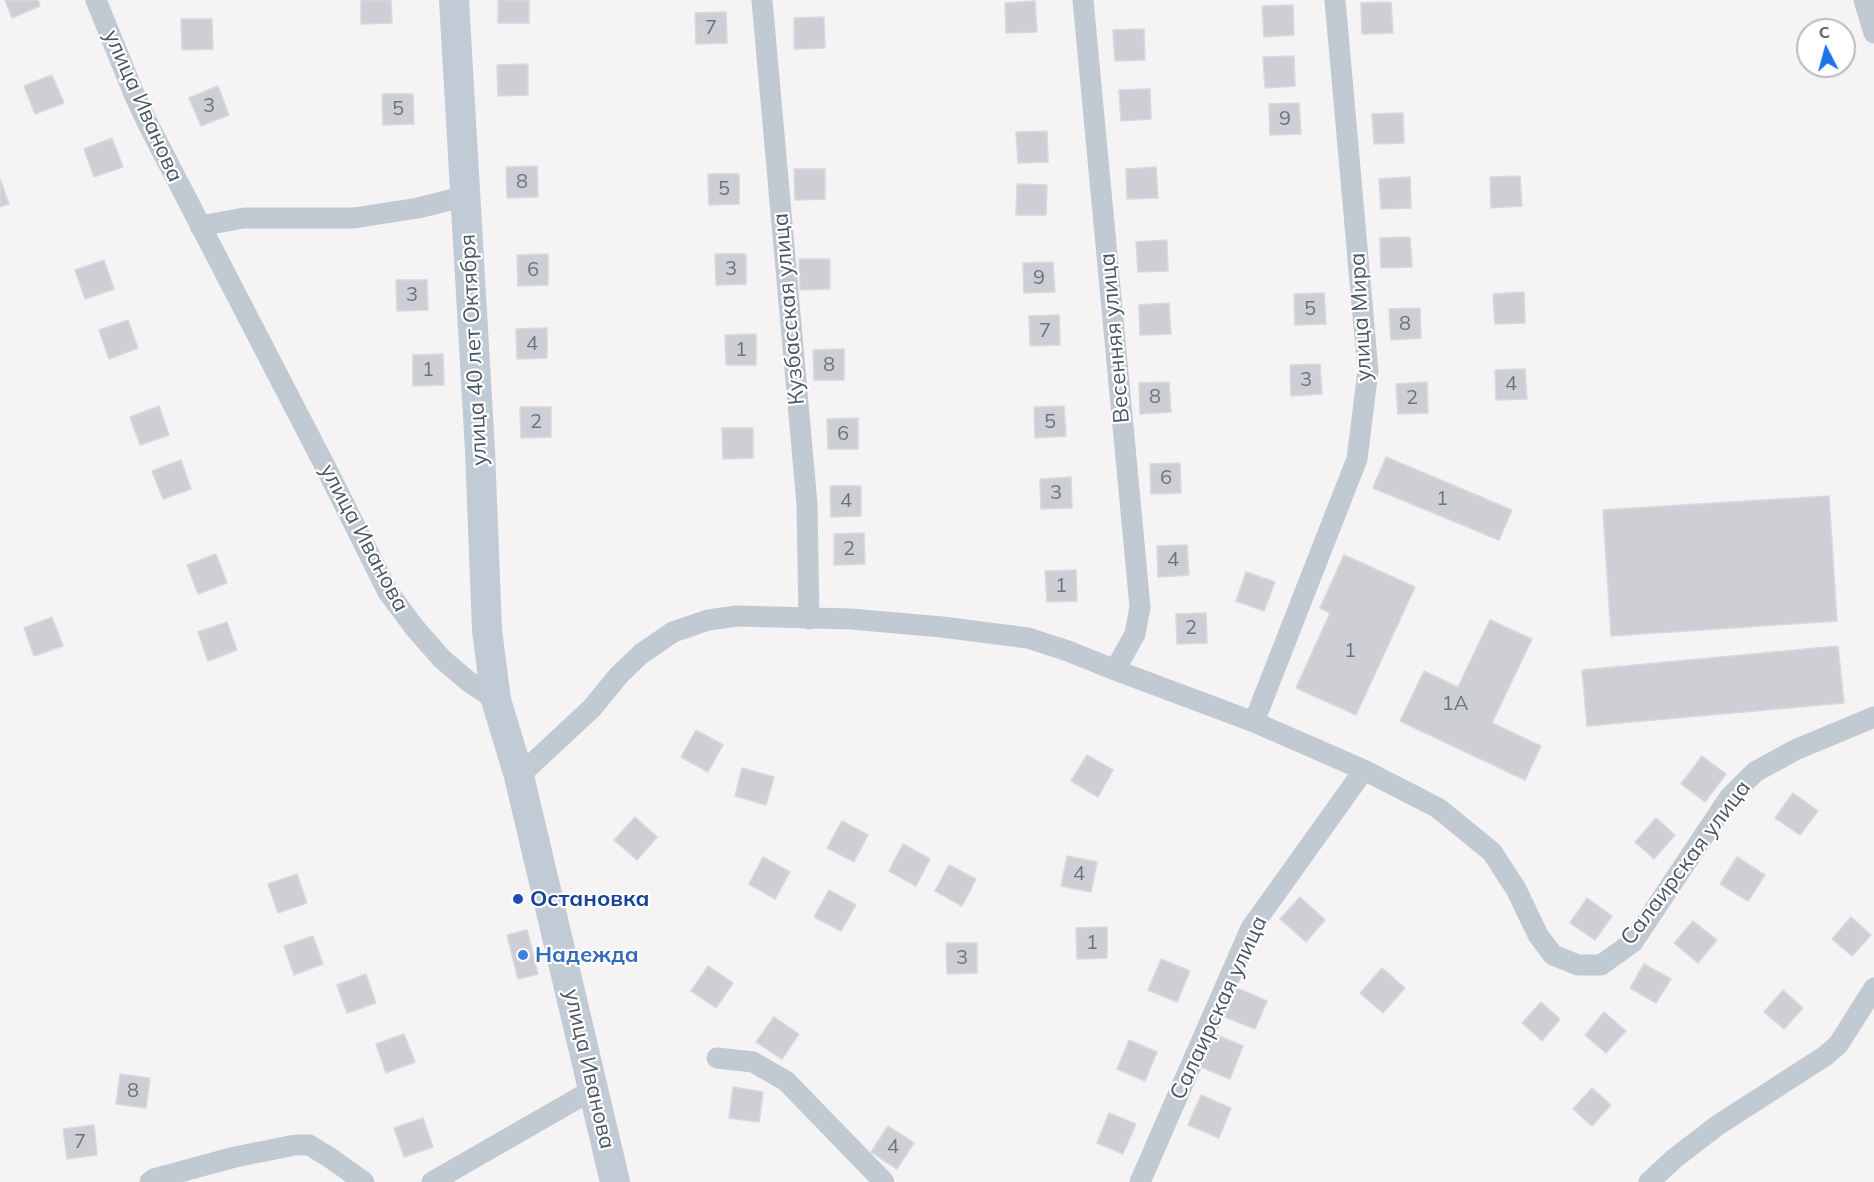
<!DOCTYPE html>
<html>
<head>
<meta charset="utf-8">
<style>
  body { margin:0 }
  #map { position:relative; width:1874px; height:1182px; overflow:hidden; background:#f5f3f3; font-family:Mulish,sans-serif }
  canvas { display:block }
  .north { position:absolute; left:1796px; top:18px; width:60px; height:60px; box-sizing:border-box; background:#fff; border:2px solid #b7bbc0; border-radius:50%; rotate:354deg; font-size:16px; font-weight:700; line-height:24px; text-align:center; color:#4a5661 }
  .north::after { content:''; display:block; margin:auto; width:21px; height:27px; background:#1a73e8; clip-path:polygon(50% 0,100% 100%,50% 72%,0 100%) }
</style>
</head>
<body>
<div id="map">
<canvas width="1874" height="1182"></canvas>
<div class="north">С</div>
</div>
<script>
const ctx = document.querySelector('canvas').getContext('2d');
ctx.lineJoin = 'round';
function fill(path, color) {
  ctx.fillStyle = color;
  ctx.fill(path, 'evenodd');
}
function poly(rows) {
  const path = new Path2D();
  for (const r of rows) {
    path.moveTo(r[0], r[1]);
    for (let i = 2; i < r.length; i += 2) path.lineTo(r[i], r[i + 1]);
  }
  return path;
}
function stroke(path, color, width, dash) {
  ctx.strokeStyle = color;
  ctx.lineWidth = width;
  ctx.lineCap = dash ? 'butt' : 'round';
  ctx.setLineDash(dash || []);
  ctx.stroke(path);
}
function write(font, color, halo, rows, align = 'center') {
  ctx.font = font + ' Mulish,sans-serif';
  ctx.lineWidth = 4.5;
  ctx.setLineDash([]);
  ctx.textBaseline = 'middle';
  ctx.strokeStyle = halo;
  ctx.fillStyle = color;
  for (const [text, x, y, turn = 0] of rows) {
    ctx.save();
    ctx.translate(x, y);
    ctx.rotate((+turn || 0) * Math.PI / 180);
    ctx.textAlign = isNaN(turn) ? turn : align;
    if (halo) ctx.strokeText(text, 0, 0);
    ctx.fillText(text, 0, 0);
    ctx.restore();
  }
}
const building = poly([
  [5,0,38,0,40,6,12,18,5,0],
  [361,0,391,0,392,23,361,24,361,0],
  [498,0,529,0,529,23,498,23,498,0],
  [1035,1,1037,32,1006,33,1005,3,1035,1],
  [1391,2,1393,33,1362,34,1361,3,1391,2],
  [1293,5,1294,35,1264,37,1262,6,1293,5],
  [726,12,727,43,696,44,695,13,726,12],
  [824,17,825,48,794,49,794,18,824,17],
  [181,19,212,19,213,49,182,50,181,19],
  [1144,29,1145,60,1115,61,1113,30,1144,29],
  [1294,56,1295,86,1265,88,1263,57,1294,56],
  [528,64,528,95,498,96,497,65,528,64],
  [52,75,64,103,35,114,24,86,52,75],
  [218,86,229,115,201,126,189,98,218,86],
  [1150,89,1151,119,1121,121,1119,90,1150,89],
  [382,94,413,94,414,124,383,125,382,94],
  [1299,103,1301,134,1270,135,1269,104,1299,103],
  [1403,113,1404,143,1374,144,1372,114,1403,113],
  [1047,131,1048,162,1018,163,1016,132,1047,131],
  [112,138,123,167,94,177,84,149,112,138],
  [537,166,538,197,507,198,506,167,537,166],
  [1156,167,1158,198,1127,199,1126,169,1156,167],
  [794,169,825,169,825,199,795,200,794,169],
  [708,174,739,174,739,204,709,205,708,174],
  [1520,176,1522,206,1491,208,1490,177,1520,176],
  [1410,177,1411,208,1381,209,1379,179,1410,177],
  [0,179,9,204,0,207,0,179],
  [1017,184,1047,185,1046,215,1016,215,1017,184],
  [1410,237,1412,267,1381,268,1380,238,1410,237],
  [1167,240,1168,271,1138,272,1136,242,1167,240],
  [548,254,548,285,518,286,517,255,548,254],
  [715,254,746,254,746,284,716,285,715,254],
  [799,259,830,259,830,289,800,290,799,259],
  [104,260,114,289,85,299,75,270,104,260],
  [1053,262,1055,292,1024,293,1023,263,1053,262],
  [396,280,427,280,428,310,397,311,396,280],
  [1524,292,1525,323,1495,324,1493,294,1524,292],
  [1324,293,1326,324,1295,325,1294,294,1324,293],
  [1169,303,1171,334,1140,335,1139,305,1169,303],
  [1420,308,1421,338,1391,340,1389,309,1420,308],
  [1059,315,1060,345,1030,346,1029,316,1059,315],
  [128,320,138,348,109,359,99,330,128,320],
  [547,328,547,358,517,359,516,329,547,328],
  [756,334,756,365,726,365,725,335,756,334],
  [844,349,844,380,814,380,813,350,844,349],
  [443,354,444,385,413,386,413,355,443,354],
  [1320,364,1322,394,1291,396,1290,365,1320,364],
  [1525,369,1527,399,1496,400,1495,370,1525,369],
  [1169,382,1171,412,1140,414,1139,383,1169,382],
  [1427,382,1428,413,1398,414,1396,384,1427,382],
  [159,406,169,435,140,445,130,417,159,406],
  [1064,406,1066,436,1035,438,1034,407,1064,406],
  [520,407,551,407,551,437,521,438,520,407],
  [858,418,858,449,828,449,827,419,858,418],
  [722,428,753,428,753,458,723,459,722,428],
  [1386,457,1512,510,1499,540,1373,488,1386,457],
  [181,460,191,489,163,499,152,471,181,460],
  [1180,463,1181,493,1151,494,1150,464,1180,463],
  [1071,477,1072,508,1041,509,1040,479,1071,477],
  [830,486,861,486,861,516,831,517,830,486],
  [1829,496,1837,621,1611,636,1603,510,1829,496],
  [864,533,865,564,834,565,834,534,864,533],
  [1187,545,1189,575,1158,577,1157,546,1187,545],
  [216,554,227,583,198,594,187,565,216,554],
  [1344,555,1415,587,1356,715,1296,688,1330,613,1320,608,1344,555],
  [1076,570,1077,601,1047,602,1045,571,1076,570],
  [1246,572,1275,582,1264,611,1236,601,1246,572],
  [1206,613,1207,643,1177,644,1176,614,1206,613],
  [52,617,63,646,34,656,24,628,52,617],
  [1490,620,1532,639,1492,723,1541,746,1525,780,1400,721,1424,671,1458,687,1490,620],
  [227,622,237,650,208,661,198,632,227,622],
  [1838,646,1844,703,1587,726,1582,670,1838,646],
  [696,730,723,745,708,772,681,757,696,730],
  [1087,755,1113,770,1098,797,1071,781,1087,755],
  [1702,756,1726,774,1705,802,1681,784,1702,756],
  [742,768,774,777,766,805,735,796,742,768],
  [1793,793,1818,811,1800,835,1775,818,1793,793],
  [635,817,657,837,637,860,614,840,635,817],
  [1656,818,1675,835,1654,859,1635,842,1656,818],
  [842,821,868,835,854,862,827,848,842,821],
  [903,844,930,859,916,886,889,871,903,844],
  [1067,856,1097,862,1091,892,1061,886,1067,856],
  [763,857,790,872,775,899,749,884,763,857],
  [1737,857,1765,875,1748,901,1720,884,1737,857],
  [949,865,976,879,962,906,935,891,949,865],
  [297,874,307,903,278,913,268,884,297,874],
  [829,890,856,905,841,931,814,917,829,890],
  [1300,897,1325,920,1306,942,1280,919,1300,897],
  [1587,898,1612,916,1595,940,1570,923,1587,898],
  [1851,917,1871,935,1852,956,1832,939,1851,917],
  [1693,921,1717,940,1698,963,1674,943,1693,921],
  [1107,927,1107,958,1077,959,1076,928,1107,927],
  [527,930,538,974,518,979,507,935,527,930],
  [313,936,323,964,294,975,284,946,313,936],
  [946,943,977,943,977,973,947,974,946,943],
  [1161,959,1190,971,1177,1002,1148,990,1161,959],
  [1644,964,1671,979,1656,1003,1630,988,1644,964],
  [708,966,733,983,716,1008,691,991,708,966],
  [1382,968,1405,988,1383,1013,1360,993,1382,968],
  [366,974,376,1003,347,1013,337,985,366,974],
  [1237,988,1267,1001,1255,1029,1225,1017,1237,988],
  [1783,990,1803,1008,1784,1029,1764,1012,1783,990],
  [1541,1002,1560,1019,1542,1041,1522,1023,1541,1002],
  [1604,1012,1626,1031,1606,1053,1585,1035,1604,1012],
  [774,1017,799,1034,782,1059,756,1042,774,1017],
  [404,1034,415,1062,386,1073,376,1044,404,1034],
  [1214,1034,1243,1046,1230,1079,1201,1067,1214,1034],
  [1129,1040,1157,1052,1145,1081,1117,1069,1129,1040],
  [120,1074,150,1078,146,1108,116,1104,120,1074],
  [733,1087,763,1092,759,1122,729,1118,733,1087],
  [1592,1088,1611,1105,1592,1126,1573,1109,1592,1088],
  [1201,1095,1231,1108,1219,1138,1188,1125,1201,1095],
  [1109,1113,1136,1124,1123,1154,1097,1143,1109,1113],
  [423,1118,433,1147,404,1157,394,1128,423,1118],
  [94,1125,97,1155,67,1159,63,1129,94,1125],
  [888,1126,914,1143,897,1169,871,1152,888,1126]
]);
fill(building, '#cdcfd5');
stroke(building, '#d7d9de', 1.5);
stroke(poly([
  [96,0,134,94,149,126,327,470,388,592,414,627,442,659,468,681,496,700],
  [762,0,807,504,809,619],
  [1083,0,1140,607,1135,634,1115,670],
  [1864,0,1874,33],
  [200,226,244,218,354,218,418,208,466,196],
  [1254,722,1357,459,1368,371,1335,0],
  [519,776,592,708,619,675,641,654,673,632,708,620,737,616,851,619,942,627,1028,638,1068,651,1115,670,1254,722,1364,770,1438,808,1492,852,1516,889,1538,935,1553,955,1578,965,1601,965,1633,942,1729,798,1755,772,1795,750,1874,717],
  [717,1058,753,1062,786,1081,884,1182],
  [150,1182,154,1179,235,1157,295,1145,309,1145,329,1157,364,1182],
  [432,1182,594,1089],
  [1140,1182,1251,928,1364,770],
  [1649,1182,1675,1158,1718,1125,1825,1056,1838,1045,1874,988]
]), '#c1cad2', 21);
stroke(poly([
  [454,0,480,450,487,630,496,700,519,776,615,1182]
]), '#c1cbd6', 30);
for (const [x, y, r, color] of [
  [518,899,6,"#1a4fb4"],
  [523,955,6,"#3f7fe0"]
]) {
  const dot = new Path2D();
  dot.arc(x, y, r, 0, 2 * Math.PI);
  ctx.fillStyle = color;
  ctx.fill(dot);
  stroke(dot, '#fff', 2);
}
write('20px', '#6b747e', null, [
  ["7",711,28],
  ["3",209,106],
  ["5",398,109],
  ["9",1285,119],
  ["8",522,182],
  ["5",724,189],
  ["3",731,269],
  ["6",533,270],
  ["9",1039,278],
  ["3",412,295],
  ["5",1310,309],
  ["8",1405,324],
  ["7",1045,331],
  ["4",532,344],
  ["1",741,350],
  ["8",829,365],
  ["1",428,370],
  ["3",1306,380],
  ["4",1511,384],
  ["8",1155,397],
  ["2",1412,398],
  ["2",536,422],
  ["5",1050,422],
  ["6",843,434],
  ["6",1166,478],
  ["3",1056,493],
  ["1",1442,499],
  ["4",846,501],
  ["2",849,549],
  ["4",1173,560],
  ["1",1061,586],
  ["2",1191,628],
  ["1",1350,651],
  ["1А",1455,704],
  ["4",1079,874],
  ["1",1092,943],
  ["3",962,958],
  ["8",133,1091],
  ["7",80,1142],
  ["4",893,1147]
]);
write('22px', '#4a5661', '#fff', [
  ["улица Иванова",143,106,66],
  ["Кузбасская улица",789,309,-95],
  ["улица Мира",1361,317,-93],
  ["Весенняя улица",1115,338,-95],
  ["улица 40 лет Октября",474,350,-93],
  ["улица Иванова",364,538,62],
  ["Салаирская улица",1686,863,-53],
  ["Салаирская улица",1219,1008,-65],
  ["улица Иванова",589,1069,77]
]);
write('bold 22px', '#164399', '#fff', [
  ["Остановка",530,899]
], 'left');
write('bold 22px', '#366cbe', '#fff', [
  ["Надежда",535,955]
], 'left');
</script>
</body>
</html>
